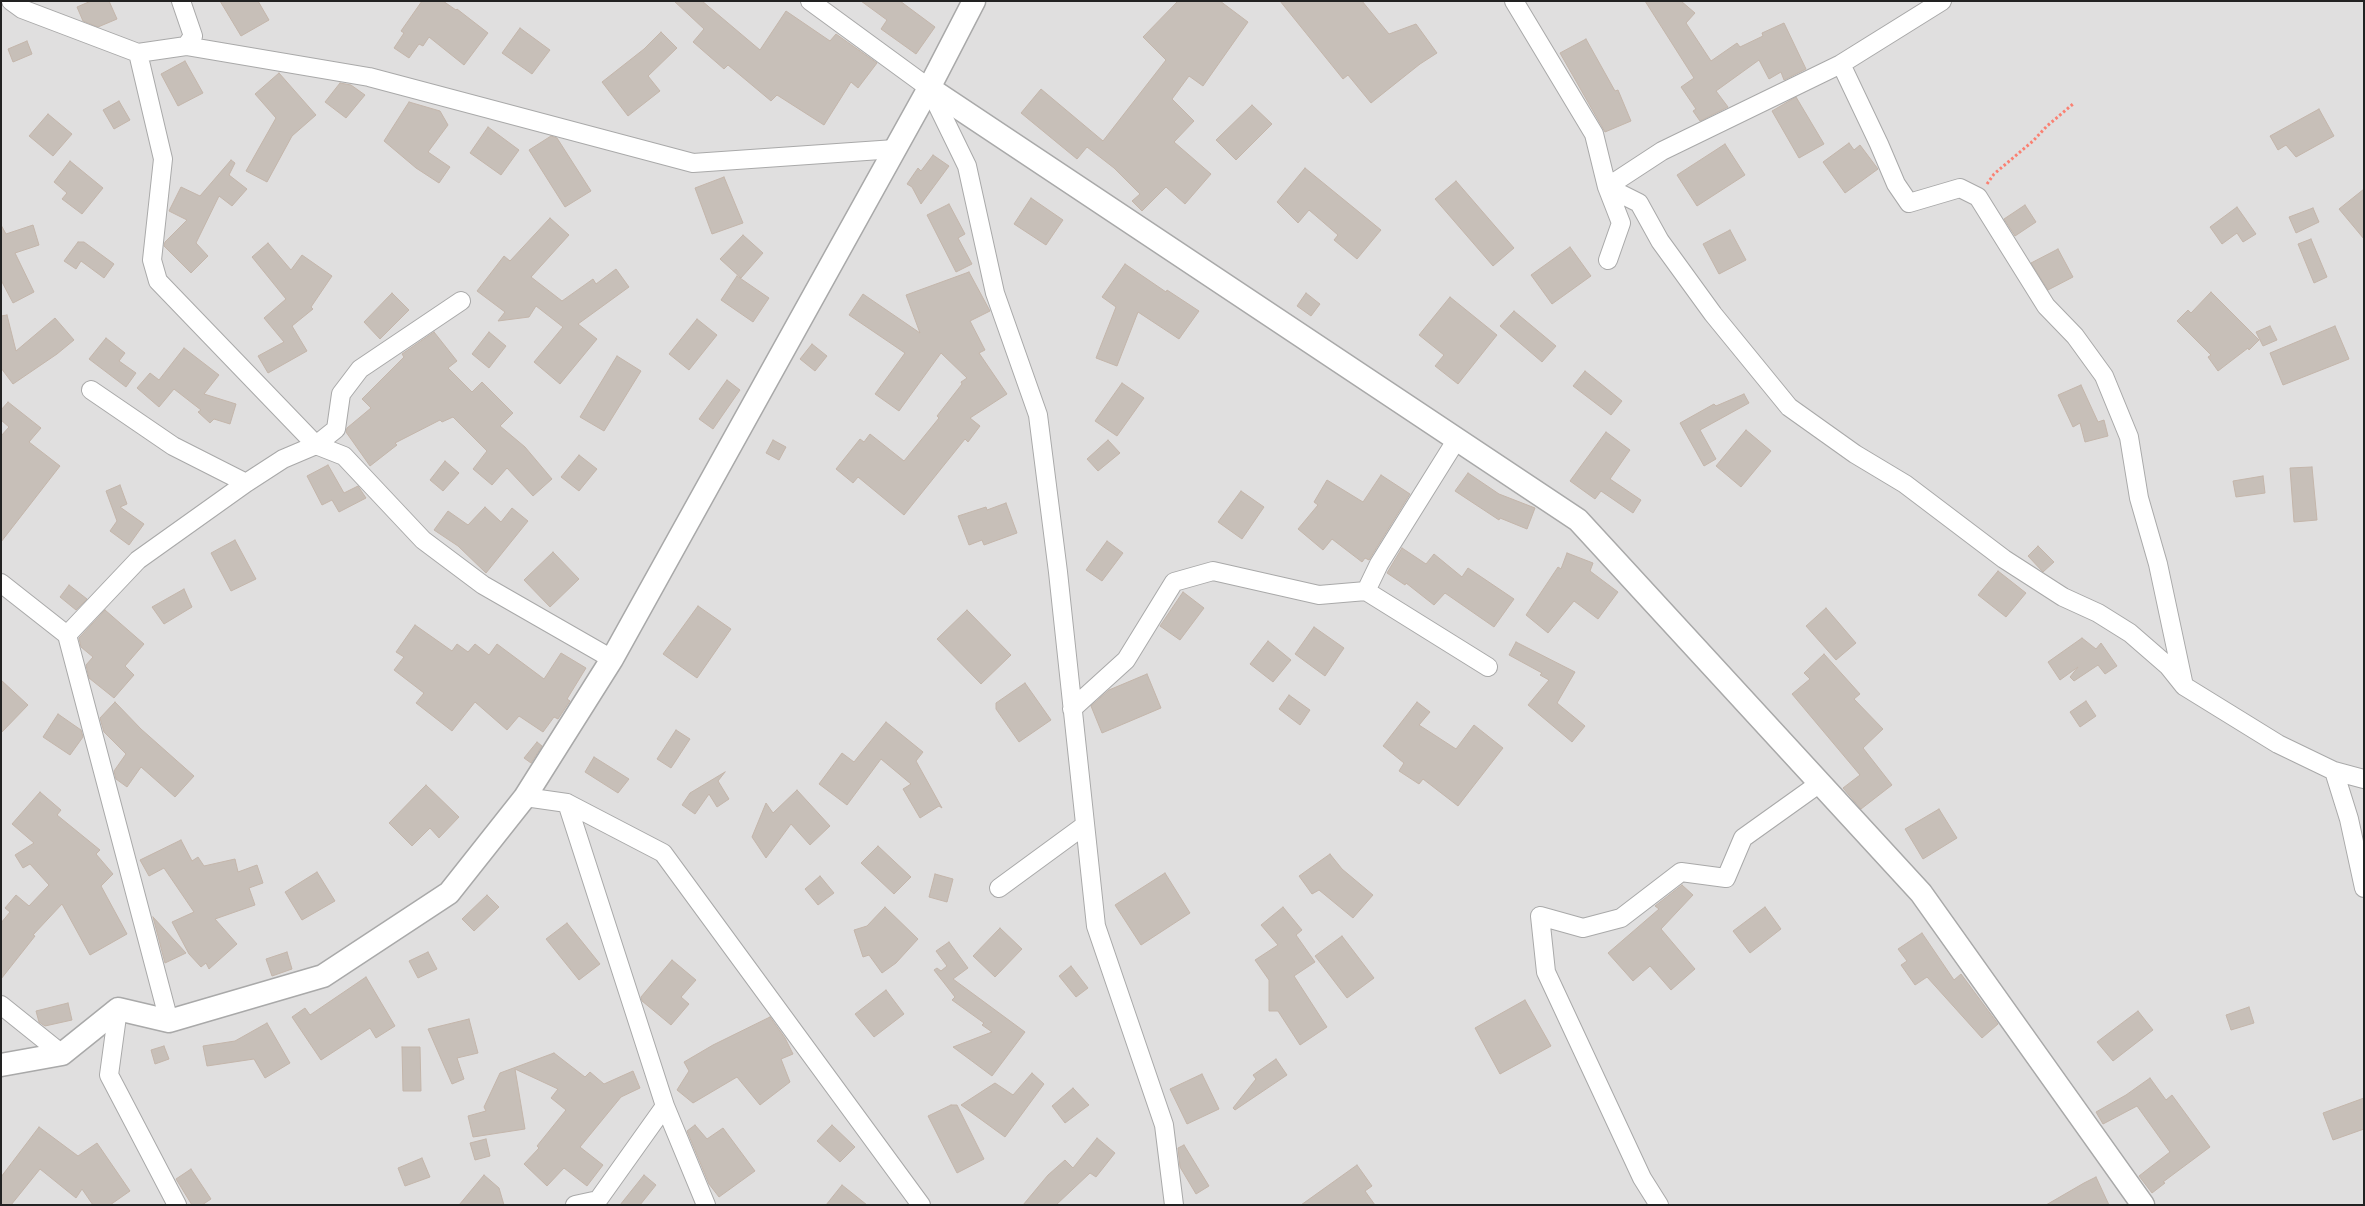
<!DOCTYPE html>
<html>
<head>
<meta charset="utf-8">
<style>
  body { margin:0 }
  #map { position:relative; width:2365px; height:1206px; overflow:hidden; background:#f2efe9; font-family:"Archivo Narrow",sans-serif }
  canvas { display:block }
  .frame { position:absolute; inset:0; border:2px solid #222; pointer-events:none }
</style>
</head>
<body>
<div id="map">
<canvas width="2365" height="1206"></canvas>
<div class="frame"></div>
</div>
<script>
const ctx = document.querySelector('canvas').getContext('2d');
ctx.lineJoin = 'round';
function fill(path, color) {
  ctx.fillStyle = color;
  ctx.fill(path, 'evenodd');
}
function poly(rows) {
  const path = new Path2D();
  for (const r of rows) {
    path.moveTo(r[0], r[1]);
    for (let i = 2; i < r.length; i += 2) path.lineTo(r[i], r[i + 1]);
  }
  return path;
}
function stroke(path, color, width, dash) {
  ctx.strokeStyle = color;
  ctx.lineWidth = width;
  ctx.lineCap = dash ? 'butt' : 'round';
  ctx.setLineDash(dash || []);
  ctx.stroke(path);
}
fill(poly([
  [1,1,2364,1,2364,1205,1,1205]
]), '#e0dfdf');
const building = poly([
  [91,1,109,1,117,19,98,27,83,21,77,7,91,1],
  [220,1,258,1,269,20,241,36,220,1],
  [422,1,443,1,456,10,457,9,488,33,464,65,429,37,423,46,419,44,409,58,394,48,404,33,401,31,422,1],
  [674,1,702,1,760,50,786,11,830,41,836,34,877,63,858,88,851,82,824,125,777,95,771,101,728,65,724,69,693,42,704,29,674,1],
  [861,1,900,1,935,27,916,54,881,29,887,20,861,1],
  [1178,1,1220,1,1248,22,1203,86,1189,76,1172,99,1194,121,1174,142,1211,174,1185,204,1166,187,1142,211,1132,201,1140,194,1114,168,1087,147,1077,159,1021,113,1041,89,1103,141,1166,60,1143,37,1178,1],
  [1280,1,1362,1,1389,34,1416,24,1437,53,1420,64,1371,103,1348,75,1343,79,1280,1],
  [1645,1,1681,1,1695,13,1686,23,1711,61,1737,43,1740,47,1763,36,1762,33,1784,23,1806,69,1784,80,1781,72,1769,79,1759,60,1716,91,1728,107,1700,121,1693,111,1696,109,1681,87,1694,78,1645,1],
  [520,28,550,50,532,74,502,53,520,28],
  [661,32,677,48,648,76,660,91,628,116,602,82,644,49,661,32],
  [1586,39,1615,91,1618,90,1631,121,1605,132,1560,53,1586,39],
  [27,41,32,54,13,62,8,49,27,41],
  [185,61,203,93,178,106,161,74,185,61],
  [279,73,316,115,292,136,267,182,246,171,276,118,255,94,279,73],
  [340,83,351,85,365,95,346,118,325,102,340,83],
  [1796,97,1824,144,1799,158,1772,111,1796,97],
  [119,101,130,120,114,129,103,110,119,101],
  [409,102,440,111,448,125,428,152,450,167,439,183,416,168,384,141,409,102],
  [1252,105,1272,124,1236,160,1216,140,1252,105],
  [2319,109,2334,136,2296,157,2286,145,2278,150,2270,136,2319,109],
  [48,114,72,134,53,156,29,136,48,114],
  [488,127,519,150,501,175,470,153,488,127],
  [551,136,557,138,591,191,565,207,529,150,551,136],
  [1849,143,1854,150,1860,145,1878,169,1845,193,1823,162,1849,143],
  [1725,144,1745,175,1697,206,1677,175,1725,144],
  [933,155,949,166,921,204,912,187,907,184,918,168,921,171,933,155],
  [231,160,235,163,229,175,247,189,232,206,219,196,196,243,208,256,191,273,164,246,165,242,187,220,169,211,181,187,200,196,231,160],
  [70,161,103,188,82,214,62,199,67,193,54,182,70,161],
  [1305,168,1381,230,1357,259,1334,240,1338,235,1309,210,1298,223,1277,202,1305,168],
  [724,177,743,223,712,234,695,188,724,177],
  [1456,181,1514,248,1493,266,1435,199,1456,181],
  [2364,189,2364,239,2339,209,2364,189],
  [1031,198,1063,220,1046,245,1014,224,1031,198],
  [949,204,965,234,958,238,972,264,956,272,927,215,949,204],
  [2025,205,2036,222,2015,236,2004,219,2025,205],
  [2237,207,2256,234,2243,242,2237,233,2222,244,2210,227,2237,207],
  [2313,208,2319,222,2296,233,2289,217,2313,208],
  [550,218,569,235,531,277,562,301,593,279,596,284,616,269,629,287,578,324,597,339,560,384,534,362,563,327,536,306,529,317,498,321,505,312,477,291,504,256,510,261,550,218],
  [1,225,6,234,33,225,39,245,15,253,34,292,13,303,1,280,1,225],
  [1730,230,1746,260,1719,274,1703,244,1730,230],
  [743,235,763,253,741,278,720,259,743,235],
  [2311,239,2327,277,2314,283,2298,244,2311,239],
  [78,242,84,242,114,264,104,278,81,261,76,269,64,261,78,242],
  [268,243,291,270,302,255,332,276,311,307,313,309,292,326,307,351,268,373,258,356,284,342,264,318,286,299,252,257,268,243],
  [1570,247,1591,276,1552,304,1531,275,1570,247],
  [2058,249,2073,277,2048,290,2031,263,2058,249],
  [1125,264,1166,292,1167,290,1199,311,1179,339,1138,312,1117,366,1096,358,1116,307,1102,297,1125,264],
  [969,272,990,311,970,321,985,350,979,353,1007,394,970,418,980,426,968,442,965,439,904,515,858,477,853,483,836,469,860,439,864,442,870,434,904,461,939,418,937,416,962,384,961,382,967,378,941,353,899,411,875,394,905,353,849,315,863,294,920,333,906,295,969,272],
  [737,276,769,298,753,322,721,300,737,276],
  [2211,292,2259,340,2249,350,2248,348,2218,371,2208,357,2211,355,2177,321,2188,310,2191,313,2211,292],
  [392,293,409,310,380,339,364,322,392,293],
  [1306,293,1320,304,1311,316,1297,306,1306,293],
  [1450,297,1497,335,1458,384,1435,366,1444,355,1419,335,1450,297],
  [1514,311,1556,346,1542,362,1500,326,1514,311],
  [7,315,16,351,55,318,74,340,57,354,13,384,1,368,1,316,7,315],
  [697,319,717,335,689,370,669,354,697,319],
  [2270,326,2277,340,2263,346,2256,332,2270,326],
  [2335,326,2349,359,2283,385,2270,353,2335,326],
  [434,332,457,361,448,368,472,392,482,382,513,413,500,426,525,447,552,479,533,496,507,468,492,485,473,469,487,451,453,417,442,422,440,420,395,443,397,445,370,466,346,432,347,428,371,408,362,399,404,357,402,354,434,332],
  [489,332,506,346,489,368,472,354,489,332],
  [106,338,125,353,119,361,136,373,126,387,89,359,106,338],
  [812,344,827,356,815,371,800,359,812,344],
  [184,348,219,375,204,394,236,404,230,424,214,419,210,423,198,412,201,410,174,389,159,407,137,388,150,373,159,380,184,348],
  [617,356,641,371,604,431,580,417,617,356],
  [1585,371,1622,401,1611,415,1573,386,1585,371],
  [727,380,740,390,713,429,699,419,727,380],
  [1122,383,1144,398,1117,436,1095,421,1122,383],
  [2081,385,2098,422,2104,420,2108,436,2085,442,2080,423,2073,427,2058,395,2081,385],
  [1744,394,1749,403,1700,430,1716,459,1704,466,1680,423,1714,404,1716,406,1744,394],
  [8,402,41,428,29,442,60,466,1,542,1,436,9,427,1,420,1,410,8,402],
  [1746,430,1771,451,1741,487,1716,466,1746,430],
  [1606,432,1630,450,1610,479,1641,500,1633,513,1601,491,1595,499,1570,481,1606,432],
  [773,440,786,447,779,460,766,453,773,440],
  [1108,440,1120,453,1098,471,1087,459,1108,440],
  [579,455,597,469,579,491,561,477,579,455],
  [445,461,459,473,443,491,430,480,445,461],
  [328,465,344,493,358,486,366,498,339,512,332,500,322,505,307,476,328,465],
  [2312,467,2317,520,2294,522,2290,468,2312,467],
  [1468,473,1499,494,1535,508,1527,529,1500,518,1499,520,1455,491,1468,473],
  [1381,475,1410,494,1369,560,1365,558,1362,562,1332,539,1323,550,1298,529,1318,505,1314,502,1327,480,1363,502,1381,475],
  [2263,476,2265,493,2236,497,2233,481,2263,476],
  [120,485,127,504,120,507,144,524,129,545,110,531,117,521,106,491,120,485],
  [1241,491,1264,507,1242,539,1218,522,1241,491],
  [1006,503,1017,533,984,545,982,540,969,545,958,516,986,507,987,510,1006,503],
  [485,507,501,522,512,508,528,521,486,573,458,546,434,530,448,511,468,525,485,507],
  [235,540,256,579,231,591,211,553,235,540],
  [1107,541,1123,553,1102,581,1086,570,1107,541],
  [2038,546,2054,562,2043,572,2028,556,2038,546],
  [1402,548,1426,564,1434,554,1462,577,1468,568,1514,599,1494,627,1445,593,1434,605,1406,583,1405,585,1387,573,1402,548],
  [553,552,579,579,550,607,524,580,553,552],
  [1567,553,1593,563,1590,571,1618,592,1598,619,1574,601,1548,633,1526,615,1558,567,1561,569,1567,553],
  [1998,571,2026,593,2006,617,1978,595,1998,571],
  [69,585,87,599,76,610,60,597,69,585],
  [184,589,192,607,164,624,152,607,184,589],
  [1183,592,1204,608,1180,640,1160,626,1183,592],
  [698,606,731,629,697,678,663,654,698,606],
  [1826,608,1856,643,1836,660,1806,626,1826,608],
  [105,610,144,644,125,666,134,675,114,698,89,678,86,665,93,657,81,647,79,638,105,610],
  [967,610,1011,655,981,684,937,639,967,610],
  [415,625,452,651,457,644,468,652,475,644,489,655,497,644,544,679,561,653,586,668,567,699,570,701,558,719,554,717,543,732,519,716,507,730,475,702,452,731,416,703,424,693,394,670,404,657,396,652,415,625],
  [1314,627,1344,648,1325,676,1295,654,1314,627],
  [2082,638,2096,649,2101,643,2117,666,2105,674,2098,665,2074,681,2070,677,2078,667,2060,680,2048,662,2082,638],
  [1268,641,1291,660,1273,682,1250,664,1268,641],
  [1516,642,1575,672,1557,703,1585,726,1572,742,1528,705,1549,680,1540,675,1542,673,1509,655,1516,642],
  [1824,654,1860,694,1854,699,1883,729,1863,748,1892,785,1861,809,1843,788,1860,775,1792,694,1810,679,1804,673,1824,654],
  [1147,674,1161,708,1102,733,1091,706,1109,690,1147,674],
  [1,680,28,705,1,733,1,680],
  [1025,683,1051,720,1019,742,996,709,996,703,1025,683],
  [1289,695,1310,710,1300,725,1279,709,1289,695],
  [2086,701,2096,716,2080,727,2070,712,2086,701],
  [115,702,141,729,194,776,175,797,141,767,127,787,116,779,114,771,126,754,104,732,100,718,115,702],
  [1417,702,1430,712,1419,725,1456,749,1474,725,1503,748,1458,806,1423,779,1419,784,1399,771,1404,763,1383,746,1417,702],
  [58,714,81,730,83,737,70,755,43,737,58,714],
  [886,722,923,752,916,761,942,808,939,806,920,818,903,789,911,784,881,759,847,805,819,784,842,753,854,762,886,722],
  [676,730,690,739,671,768,657,759,676,730],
  [537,742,542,746,531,763,524,758,537,742],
  [594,757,629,779,618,793,585,772,594,757],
  [725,772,718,781,729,799,717,807,709,794,695,814,682,805,690,793,725,772],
  [426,785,459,817,439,838,430,828,412,846,389,823,426,785],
  [797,790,830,826,810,845,791,824,766,858,752,837,766,803,773,813,797,790],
  [40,792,61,810,57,815,100,850,96,854,113,874,101,886,127,934,90,955,62,904,33,935,35,936,1,979,1,923,10,912,5,908,16,895,29,906,49,885,30,864,23,868,15,855,34,843,12,824,40,792],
  [1939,809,1957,838,1923,859,1905,829,1939,809],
  [181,840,192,861,198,857,204,866,235,859,238,872,257,865,263,883,249,888,255,905,215,919,237,944,209,969,206,963,201,967,189,954,172,922,194,912,164,868,149,876,140,860,181,840],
  [878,846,911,877,894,894,861,863,878,846],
  [1330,854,1342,869,1373,895,1353,918,1319,890,1312,894,1299,876,1330,854],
  [317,872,335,901,302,920,285,892,317,872],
  [1165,873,1190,913,1141,945,1115,905,1165,873],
  [935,874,953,879,947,902,929,897,935,874],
  [820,876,834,893,818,905,805,889,820,876],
  [1682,885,1693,895,1661,929,1695,969,1671,990,1650,966,1633,981,1608,953,1659,909,1655,906,1682,885],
  [487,895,499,907,474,931,462,919,487,895],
  [885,907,918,939,896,963,882,973,869,955,863,957,854,930,867,926,885,907],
  [1283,907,1302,930,1296,935,1315,962,1294,976,1327,1027,1300,1045,1278,1011,1269,1011,1269,980,1255,960,1278,945,1261,925,1283,907],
  [1765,907,1781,929,1750,953,1733,931,1765,907],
  [153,917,186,953,165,963,153,917],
  [567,923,600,964,579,980,546,939,567,923],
  [1000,928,1022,949,995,977,973,956,1000,928],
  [1922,933,1954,980,1961,974,1998,1024,1982,1038,1927,977,1915,985,1901,965,1907,961,1898,949,1922,933],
  [1342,936,1374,978,1347,998,1315,956,1342,936],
  [949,942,968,968,953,979,1025,1032,992,1076,953,1047,992,1032,982,1025,984,1023,952,1000,955,997,934,970,937,968,941,971,947,966,936,951,949,942],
  [287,952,292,969,272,976,266,959,287,952],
  [428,952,437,969,418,978,409,961,428,952],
  [672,960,696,980,681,997,689,1004,671,1025,642,1001,641,997,672,960],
  [1071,966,1088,988,1076,997,1059,976,1071,966],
  [366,977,395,1026,376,1038,370,1028,321,1060,292,1017,305,1008,310,1015,366,977],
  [886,990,904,1014,874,1037,855,1014,886,990],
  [1525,1000,1551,1046,1500,1074,1475,1028,1525,1000],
  [68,1003,72,1020,45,1026,39,1022,36,1011,68,1003],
  [2249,1007,2254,1023,2231,1030,2226,1015,2249,1007],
  [2138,1011,2153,1030,2113,1061,2097,1042,2138,1011],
  [770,1017,785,1038,793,1054,781,1059,790,1082,760,1105,737,1077,693,1103,677,1090,689,1071,684,1062,713,1045,770,1017],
  [469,1019,478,1053,457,1058,464,1079,452,1084,428,1029,469,1019],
  [267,1023,290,1063,265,1078,254,1059,207,1066,203,1046,235,1041,267,1023],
  [164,1046,169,1059,155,1064,151,1050,164,1046],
  [402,1047,420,1047,421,1091,403,1091,402,1047],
  [554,1053,585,1077,590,1072,604,1084,633,1071,640,1088,621,1097,580,1147,603,1165,587,1186,564,1168,547,1186,524,1164,539,1148,537,1146,566,1110,551,1098,558,1089,515,1069,525,1129,473,1137,468,1116,486,1111,484,1107,500,1073,554,1053],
  [1276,1059,1287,1075,1235,1110,1233,1108,1256,1079,1253,1075,1276,1059],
  [1032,1073,1044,1084,1005,1137,961,1105,995,1083,1013,1095,1032,1073],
  [1202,1074,1219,1109,1187,1124,1170,1089,1202,1074],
  [2150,1078,2166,1100,2172,1095,2210,1147,2163,1182,2165,1183,2152,1193,2139,1176,2170,1152,2137,1106,2103,1124,2096,1112,2126,1095,2150,1078],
  [1073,1088,1089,1105,1065,1123,1052,1106,1073,1088],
  [2364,1098,2364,1129,2333,1140,2323,1113,2364,1098],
  [951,1105,957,1105,984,1159,957,1173,928,1116,951,1105],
  [695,1125,707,1139,723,1128,755,1171,719,1197,709,1184,687,1131,695,1125],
  [832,1125,855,1147,840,1162,817,1141,832,1125],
  [39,1127,78,1156,97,1143,130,1191,110,1205,93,1205,82,1189,76,1198,40,1169,11,1205,1,1205,1,1177,39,1127],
  [1097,1138,1115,1153,1096,1177,1090,1173,1056,1205,1023,1205,1048,1175,1065,1160,1073,1168,1097,1138],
  [486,1139,490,1156,475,1160,470,1143,486,1139],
  [1184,1145,1209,1186,1196,1194,1180,1167,1178,1148,1184,1145],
  [422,1158,430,1177,405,1186,398,1168,422,1158],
  [1357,1165,1372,1186,1365,1191,1375,1205,1301,1205,1357,1165],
  [191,1169,211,1199,202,1205,192,1205,176,1179,191,1169],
  [484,1175,499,1188,504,1205,459,1205,484,1175],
  [644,1175,656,1185,640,1205,620,1205,644,1175],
  [2096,1177,2109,1205,2046,1205,2084,1183,2096,1177],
  [842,1185,867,1205,826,1205,842,1185]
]);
fill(building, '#c7bfb8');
stroke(building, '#c4b6ab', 1);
const minor = poly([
  [11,1,22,9,138,53,186,46,369,77,693,163,895,149],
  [181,1,193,36,186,46],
  [810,1,929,88,967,166,995,293,1038,415,1058,572,1096,926,1164,1125,1174,1205],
  [1514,1,1594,134,1607,187,1621,223,1608,260],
  [138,53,163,159,152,260,158,281,316,445,344,456,423,540,483,585,612,659],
  [1841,64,1942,1],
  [1607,187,1662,151,1841,64,1879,144,1896,184,1909,203,1960,188,1978,197,2046,306,2075,336,2104,376,2129,437,2139,498,2158,564,2184,686],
  [1607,187,1639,203,1660,241,1713,314,1789,407,1855,454,1905,484,2004,559,2063,597,2098,613,2130,633,2168,666,2184,686,2278,744,2334,771,2364,779],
  [91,390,173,446,246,483],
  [1,583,67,635,138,560,246,483,283,459,316,445,336,429,341,394,360,369,461,301],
  [1366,591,1379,564,1457,439],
  [67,635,169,1021],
  [1072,709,1126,660,1174,582,1213,571,1319,595,1366,591,1488,667],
  [2334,771,2349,819,2364,888],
  [525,797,567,803,663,853,921,1205],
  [567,803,665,1106,706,1205],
  [999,888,1085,825],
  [1,1005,62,1054],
  [118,1009,109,1075,177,1205],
  [575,1205,598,1200,665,1106],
  [1659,1205,1642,1178,1546,972,1540,916,1583,928,1621,918,1681,872,1726,878,1743,838,1820,783]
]);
const tertiary = poly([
  [929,88,1578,520,1921,893,2143,1205],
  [1,1065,62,1054,118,1009,169,1021,323,976,449,893,525,797,612,659,929,88,974,1]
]);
stroke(minor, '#a9a9a9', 20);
stroke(tertiary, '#a9a9a9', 25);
stroke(poly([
  [1987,184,1994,174,2033,141,2047,126,2073,104]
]), '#fa8072', 3, [2.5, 2.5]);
stroke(minor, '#fff', 18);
stroke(tertiary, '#fff', 22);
</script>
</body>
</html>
